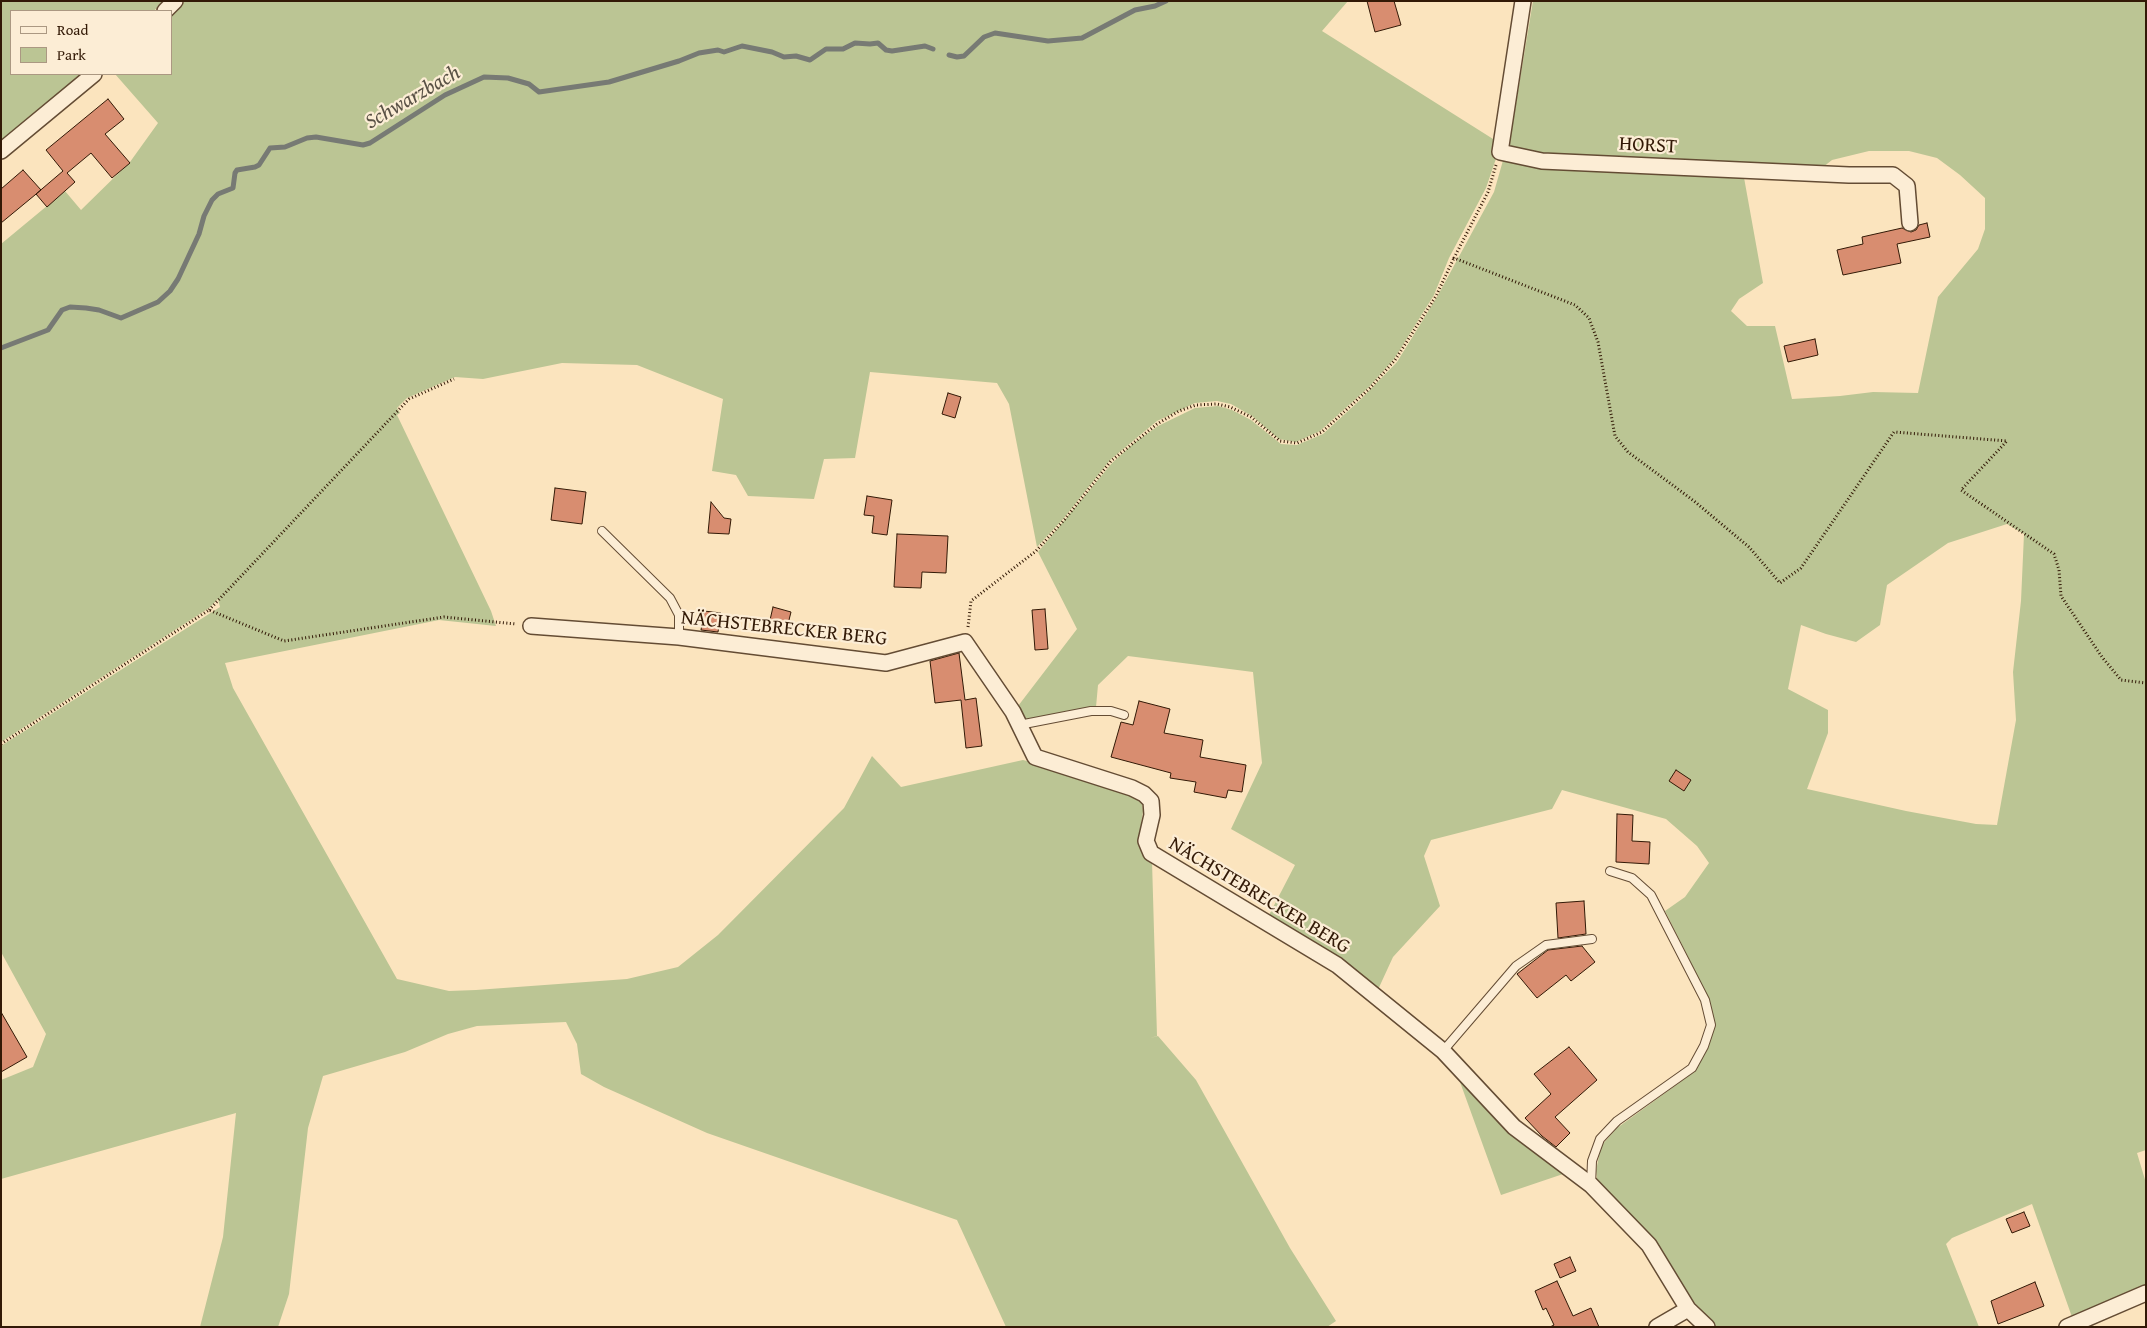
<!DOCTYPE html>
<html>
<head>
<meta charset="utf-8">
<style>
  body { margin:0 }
  #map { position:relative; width:2147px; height:1328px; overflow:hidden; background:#fbe4be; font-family:"Gentium Book Plus",serif }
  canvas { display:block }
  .frame { position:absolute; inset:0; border:2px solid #321906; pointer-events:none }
  .legend { position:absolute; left:10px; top:10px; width:162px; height:65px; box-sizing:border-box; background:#fcedd5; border:1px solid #ab9882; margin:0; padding:6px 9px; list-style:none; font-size:15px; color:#321906 }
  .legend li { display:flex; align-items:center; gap:10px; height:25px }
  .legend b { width:25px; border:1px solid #ab9882 }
</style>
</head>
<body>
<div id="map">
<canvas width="2147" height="1328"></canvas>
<div class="frame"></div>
<ul class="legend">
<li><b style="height:6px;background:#fcedd5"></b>Road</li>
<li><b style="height:14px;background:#bbc594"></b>Park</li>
</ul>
</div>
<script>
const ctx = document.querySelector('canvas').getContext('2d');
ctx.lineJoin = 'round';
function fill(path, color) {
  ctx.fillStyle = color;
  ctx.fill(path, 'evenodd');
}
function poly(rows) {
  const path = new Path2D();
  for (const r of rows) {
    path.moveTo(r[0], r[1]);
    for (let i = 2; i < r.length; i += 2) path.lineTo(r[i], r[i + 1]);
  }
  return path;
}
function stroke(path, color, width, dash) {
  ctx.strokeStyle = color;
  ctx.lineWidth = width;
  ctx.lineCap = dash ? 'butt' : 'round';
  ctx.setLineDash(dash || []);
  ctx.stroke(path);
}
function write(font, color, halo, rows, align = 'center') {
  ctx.font = font + ' "Gentium Book Plus",serif';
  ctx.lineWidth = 4.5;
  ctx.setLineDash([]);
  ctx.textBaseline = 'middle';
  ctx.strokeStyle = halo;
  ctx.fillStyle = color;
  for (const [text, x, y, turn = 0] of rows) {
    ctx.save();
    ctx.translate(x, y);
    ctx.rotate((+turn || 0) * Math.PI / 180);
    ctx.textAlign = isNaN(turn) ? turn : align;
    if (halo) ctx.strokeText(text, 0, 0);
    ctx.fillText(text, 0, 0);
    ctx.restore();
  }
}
fill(poly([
  [1,1,163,1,154,11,11,11,11,74,83,74,1,143],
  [185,1,1348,1,1322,31,1501,144,1486,188,1449,258,1434,295,1394,359,1369,387,1320,431,1296,442,1279,439,1252,416,1231,404,1217,401,1195,403,1157,421,1110,460,1064,518,1037,547,1009,404,997,383,870,372,855,458,824,459,814,499,748,496,736,475,712,471,723,399,637,365,562,363,483,379,455,377,407,398,397,408,400,413,397,415,491,611,496,626,439,620,225,663,233,688,397,979,449,991,476,990,627,979,678,967,718,935,844,808,872,756,901,787,1023,760,1127,789,1141,798,1143,811,1138,844,1143,855,1152,861,1157,1036,1150,1038,1158,1036,1196,1080,1290,1248,1336,1321,1327,1327,1006,1327,957,1220,707,1133,604,1087,581,1074,577,1044,566,1022,477,1026,448,1034,405,1052,323,1076,308,1128,289,1294,278,1327,200,1327,223,1237,236,1113,1,1179,1,1080,33,1067,46,1034,1,952,1,746,220,607,218,599,209,608,1,742,1,244,65,191,81,210,130,162,158,123,115,74,171,74,171,17],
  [1533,1,2146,1,2146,1150,2137,1153,2146,1183,2146,1290,2072,1317,2032,1204,1952,1238,1946,1244,1979,1327,1716,1327,1706,1319,1651,1242,1598,1185,1596,1171,1601,1146,1617,1128,1694,1072,1707,1048,1715,1027,1708,997,1665,911,1685,897,1709,863,1697,846,1666,819,1562,790,1552,809,1431,840,1424,856,1440,906,1393,957,1376,994,1268,917,1295,865,1231,829,1262,763,1253,672,1128,656,1098,685,1096,707,1022,721,1015,710,1077,629,1038,552,1112,463,1134,443,1158,426,1195,408,1218,406,1232,410,1251,420,1281,444,1297,445,1323,434,1359,401,1397,362,1437,297,1494,192,1504,157,1743,172,1763,283,1739,299,1731,311,1747,326,1775,326,1792,399,1840,396,1873,392,1918,393,1938,297,1978,249,1985,229,1985,198,1960,175,1937,158,1909,151,1869,151,1832,160,1818,171,1508,152],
  [2007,524,2024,534,2021,601,2013,672,2016,720,1997,825,1976,824,1906,811,1807,789,1828,733,1828,710,1788,689,1801,625,1826,634,1856,642,1880,625,1887,585,1948,543],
  [1451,1064,1569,1172,1501,1195,1460,1082]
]), '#bbc594');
stroke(poly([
  [949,55,957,57,964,56,984,37,995,33,1048,41,1082,38,1135,10,1155,6,1166,1],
  [1,348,48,330,62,310,70,307,86,308,99,310,121,318,158,302,170,291,178,279,199,234,204,216,212,200,218,194,233,188,235,173,237,170,255,167,259,165,270,148,285,147,307,138,316,137,363,145,370,143,445,95,484,77,508,78,529,84,539,92,609,82,679,61,699,53,718,50,724,52,742,46,772,52,784,57,796,56,810,60,826,49,843,49,855,43,870,44,878,43,886,50,892,51,925,46,933,49]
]), '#777a74', 5);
const building = poly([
  [1367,1,1394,1,1401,25,1375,32,1367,1],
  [108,99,124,119,105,134,130,163,112,178,91,153,67,173,75,182,47,207,36,194,63,171,46,150,108,99],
  [23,170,41,190,1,223,1,189,23,170],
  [1927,223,1930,237,1897,244,1901,263,1843,275,1837,250,1863,244,1862,237,1902,228,1911,232,1916,230,1919,225,1927,223],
  [1815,339,1818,355,1788,362,1784,346,1815,339],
  [948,393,961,397,955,418,942,414,948,393],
  [555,488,586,492,582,524,551,520,555,488],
  [867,496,892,500,887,535,872,533,874,516,864,515,867,496],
  [711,502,724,518,731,519,729,534,708,533,711,502],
  [897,534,948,536,946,573,922,572,921,588,894,587,897,534],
  [773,607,791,612,788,624,770,620,773,607],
  [1045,609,1048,649,1035,650,1032,610,1045,609],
  [704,611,721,613,718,632,701,630,704,611],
  [959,653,965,700,976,698,982,746,966,748,961,700,935,703,930,661,959,653],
  [1139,701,1170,709,1164,733,1203,740,1200,757,1246,765,1242,792,1228,790,1226,798,1194,792,1196,782,1170,778,1171,773,1111,757,1121,722,1133,725,1139,701],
  [1676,770,1691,780,1684,791,1669,781,1676,770],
  [1617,814,1633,815,1632,841,1650,842,1649,864,1616,862,1617,814],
  [1584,901,1586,934,1558,938,1556,903,1584,901],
  [1582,946,1595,962,1571,981,1566,975,1537,998,1517,974,1548,950,1582,946],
  [1,1012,27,1057,1,1072,1,1012],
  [1569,1047,1597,1080,1555,1117,1570,1133,1556,1147,1542,1136,1525,1118,1551,1094,1534,1074,1569,1047],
  [2024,1212,2030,1226,2012,1233,2006,1219,2024,1212],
  [1570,1257,1576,1271,1560,1278,1554,1264,1570,1257],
  [1557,1281,1573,1316,1591,1308,1599,1327,1550,1327,1554,1325,1546,1308,1543,1310,1535,1291,1557,1281],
  [2035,1282,2044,1306,1998,1324,1991,1301,2035,1282]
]);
fill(building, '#d88d70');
stroke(building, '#321906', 1);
const lane = poly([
  [602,531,670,598,679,615,679,637],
  [1019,725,1091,711,1111,711,1124,715],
  [1443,1051,1516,966,1546,945,1592,939],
  [1591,1185,1592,1161,1600,1139,1617,1121,1692,1068,1704,1046,1711,1025,1705,1000,1651,895,1632,878,1610,871]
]);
const street = poly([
  [1523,1,1500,152,1542,161,1849,175,1893,175,1907,186,1910,223],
  [165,11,175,1],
  [1,151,94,74],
  [531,626,679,637,886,663,965,642,1013,712,1035,757,1132,788,1144,794,1151,801,1152,815,1146,841,1151,853,1337,965,1443,1051,1514,1127,1591,1185,1649,1245,1688,1309,1707,1327],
  [1657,1327,1688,1309],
  [2067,1327,2146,1293]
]);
stroke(lane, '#644c34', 10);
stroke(street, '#644c34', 18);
stroke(poly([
  [1496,165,1488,192,1454,258,1575,305,1589,318,1598,342,1615,436,1628,452,1694,501,1749,547,1780,583,1801,568,1894,432,2007,441,1961,490,2054,554,2059,570,2061,596,2102,657,2121,680,2146,683],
  [209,610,409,399,454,379],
  [968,627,971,601,1036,551,1065,519,1111,461,1157,424,1179,411,1196,405,1217,404,1230,407,1251,417,1280,441,1297,443,1322,432,1370,388,1395,360,1436,296,1454,258],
  [1,744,209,610,284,641,444,617,516,624]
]), '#321906', 3, [1, 2.5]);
stroke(lane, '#fcedd5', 8);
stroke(street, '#fcedd5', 15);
write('20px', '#321906', '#fcedd5', [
  ["HORST",1648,146,3],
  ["NÄCHSTEBRECKER BERG",784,629,6],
  ["NÄCHSTEBRECKER BERG",1259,896,31]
]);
write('italic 21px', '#5a5246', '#fcedd5', [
  ["Schwarzbach",413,98,-30]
]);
</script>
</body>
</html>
